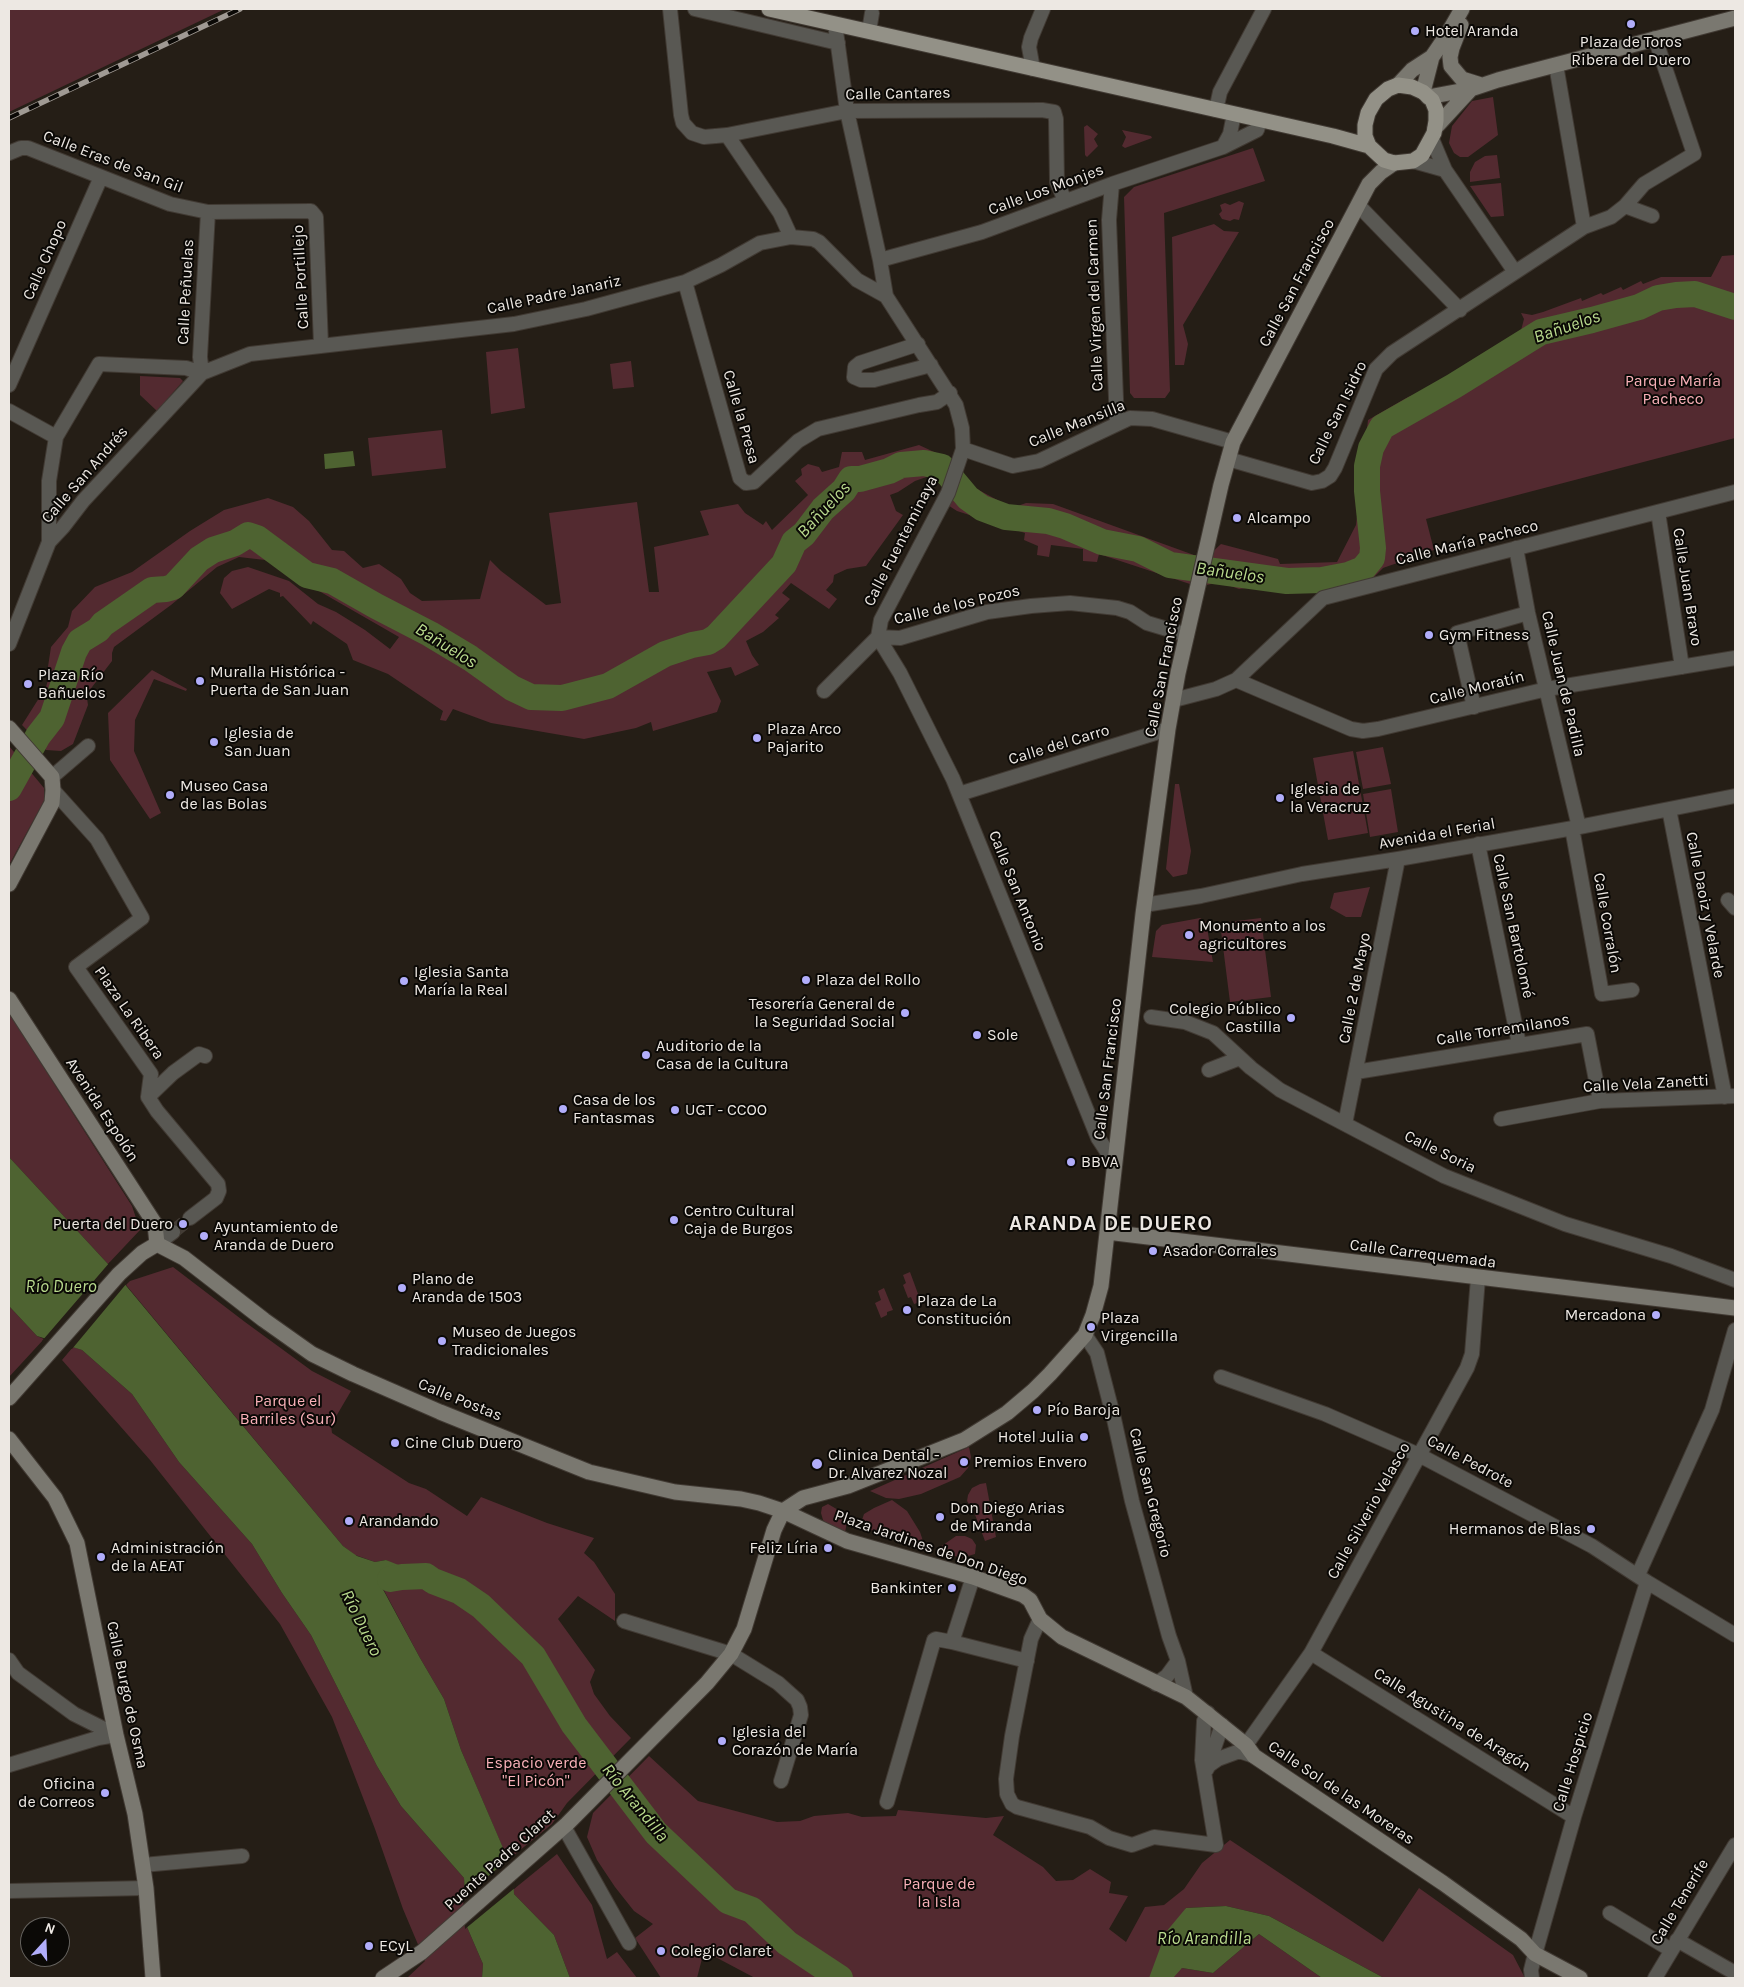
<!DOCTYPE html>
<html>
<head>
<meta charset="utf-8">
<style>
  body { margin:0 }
  #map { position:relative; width:1744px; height:1987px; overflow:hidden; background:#251e16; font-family:Karla,sans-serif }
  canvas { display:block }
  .frame { position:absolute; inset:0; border:10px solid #ede8e3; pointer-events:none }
  .north { position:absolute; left:20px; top:1917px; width:50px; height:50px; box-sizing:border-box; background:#0b0906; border:1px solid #65625e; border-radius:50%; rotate:20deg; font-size:14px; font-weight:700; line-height:20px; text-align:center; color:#ede8e3 }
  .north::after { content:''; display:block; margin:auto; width:18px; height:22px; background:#b1adfa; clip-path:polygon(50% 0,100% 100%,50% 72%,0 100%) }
</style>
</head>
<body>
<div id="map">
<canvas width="1744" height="1987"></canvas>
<div class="frame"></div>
<div class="north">N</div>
</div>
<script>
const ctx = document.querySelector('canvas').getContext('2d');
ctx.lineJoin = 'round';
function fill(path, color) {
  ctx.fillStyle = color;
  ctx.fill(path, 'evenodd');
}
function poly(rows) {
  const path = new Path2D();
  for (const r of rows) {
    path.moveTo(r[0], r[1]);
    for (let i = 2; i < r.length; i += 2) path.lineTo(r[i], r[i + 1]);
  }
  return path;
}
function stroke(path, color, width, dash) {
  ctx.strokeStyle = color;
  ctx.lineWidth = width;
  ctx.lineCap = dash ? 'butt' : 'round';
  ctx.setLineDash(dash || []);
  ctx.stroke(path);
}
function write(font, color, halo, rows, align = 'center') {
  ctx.font = font + ' Karla,sans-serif';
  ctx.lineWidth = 4;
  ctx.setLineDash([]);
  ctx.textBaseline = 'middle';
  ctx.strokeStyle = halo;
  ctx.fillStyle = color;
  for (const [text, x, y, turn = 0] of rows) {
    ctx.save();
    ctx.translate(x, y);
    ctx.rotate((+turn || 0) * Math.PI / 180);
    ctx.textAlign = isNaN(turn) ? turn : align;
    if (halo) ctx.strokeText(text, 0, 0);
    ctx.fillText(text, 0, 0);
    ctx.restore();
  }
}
fill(poly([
  [9,9,170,10,225,9,9,112],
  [1493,97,1498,135,1468,157,1460,157,1454,153,1449,143,1452,126,1472,101],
  [1087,125,1098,134,1094,139,1098,146,1087,157,1085,155,1084,127],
  [1122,130,1151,136,1152,138,1125,148,1122,146,1126,137],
  [1253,148,1265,181,1164,213,1170,391,1165,398,1134,398,1130,393,1124,197,1134,187],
  [1497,155,1500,178,1470,182,1470,172,1475,162,1485,156],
  [1501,183,1504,216,1491,217,1470,186],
  [1239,201,1244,203,1239,220,1234,219,1230,221,1222,219,1219,214,1222,211,1220,205,1225,203,1230,205],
  [1214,224,1224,231,1239,232,1183,325,1188,344,1184,365,1175,365,1172,237],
  [1735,255,1735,438,1426,519,1434,550,1383,568,1363,588,1307,592,1267,585,1239,589,1219,582,1199,587,1099,554,1097,562,1083,561,1083,549,1051,545,1049,557,1037,555,1038,546,1024,540,1025,533,957,511,943,502,953,480,964,482,1012,508,1026,503,1053,504,1205,559,1221,544,1278,559,1280,564,1337,562,1356,525,1368,420,1408,397,1426,390,1520,334,1524,319,1521,313,1532,315,1543,312,1581,298,1582,301,1601,293,1603,295,1621,287,1623,290,1641,281,1643,284,1661,277,1711,277,1722,256],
  [518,348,525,408,491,414,486,352],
  [631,361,634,387,613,389,610,364],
  [140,376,180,378,183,381,157,411,140,395],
  [442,430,446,468,372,476,368,438],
  [919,445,945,457,938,473,915,481,898,492,890,495,896,511,903,515,866,566,847,569,834,575,833,582,826,590,837,599,829,609,791,583,782,593,790,599,775,615,779,618,763,632,746,641,752,655,759,665,735,676,731,667,707,672,721,701,717,712,653,731,651,722,636,728,584,739,491,723,453,709,446,721,440,720,443,711,388,674,353,660,347,644,313,621,311,625,283,596,280,597,280,593,269,589,232,609,220,593,224,578,232,571,248,567,289,581,318,604,336,612,365,630,390,649,399,637,265,560,239,557,217,567,171,605,114,647,112,653,112,661,89,691,86,691,88,705,73,744,61,751,46,750,22,725,46,687,48,680,47,673,51,647,68,627,72,611,95,587,132,572,190,531,224,510,268,498,293,507,309,521,332,550,344,551,363,568,379,564,401,579,410,593,422,601,480,599,490,560,501,571,546,605,561,603,549,513,637,502,649,592,659,592,654,547,709,535,700,511,738,504,745,513,763,525,766,521,772,530,808,495,795,481,802,475,801,469,808,464,819,467,822,472,839,467,842,452,862,452,865,460],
  [152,670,187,689,186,691,154,679,135,720,134,751,161,813,150,819,110,760,108,713],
  [9,746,44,788,44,801,9,865],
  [1383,747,1391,784,1363,789,1356,752],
  [1353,751,1368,833,1328,840,1313,758],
  [1175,784,1179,784,1191,851,1187,874,1173,877,1166,869],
  [1391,789,1398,832,1370,837,1363,794],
  [1370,887,1361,917,1346,917,1330,908,1334,893],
  [1200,918,1206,922,1213,962,1152,957,1156,931,1162,925],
  [1261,918,1271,997,1230,1002,1220,923],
  [9,1013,132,1206,140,1230,108,1264,9,1157],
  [173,1267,245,1322,312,1371,351,1391,331,1425,332,1433,409,1483,426,1489,467,1516,481,1497,547,1523,594,1538,584,1553,594,1562,615,1594,615,1621,578,1596,558,1619,595,1670,590,1682,594,1694,610,1716,631,1738,567,1803,552,1824,508,1860,461,1750,444,1699,420,1658,379,1581,421,1581,386,1560,375,1562,355,1555,343,1546,126,1285,130,1281],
  [910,1272,921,1302,914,1304,911,1297,908,1298,903,1285,906,1283,903,1275],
  [884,1288,893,1310,887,1312,887,1315,881,1318,875,1303,881,1300,878,1291],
  [9,1306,37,1336,44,1339,9,1377],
  [73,1347,82,1350,132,1394,179,1462,252,1544,282,1593,311,1635,377,1766,401,1806,464,1878,467,1927,483,1964,482,1978,407,1978,425,1961,403,1909,375,1829,332,1717,280,1624,150,1460,62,1360],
  [969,1447,971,1457,968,1468,960,1477,921,1494,899,1499,886,1498,870,1491],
  [986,1483,996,1537,985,1541,974,1512,967,1501,968,1495,972,1488,980,1484],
  [892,1500,907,1511,920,1532,925,1547,871,1530,861,1523,864,1514,874,1508],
  [828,1504,845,1514,847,1521,845,1533,830,1528,823,1520,821,1513,822,1507],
  [956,1536,965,1536,972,1539,976,1545,975,1554,961,1558,936,1550],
  [649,1756,698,1801,777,1822,800,1821,814,1816,848,1813,862,1817,896,1816,898,1810,986,1818,1004,1816,993,1835,1043,1867,1056,1881,1073,1880,1090,1869,1111,1882,1109,1893,1128,1896,1109,1929,1126,1942,1145,1907,1164,1905,1184,1889,1202,1863,1230,1840,1383,1942,1419,1888,1513,1955,1525,1978,1384,1978,1269,1916,1226,1906,1186,1908,1155,1978,755,1978,704,1951,697,1978,661,1978,635,1938,653,1924,634,1911,615,1887,597,1860,587,1837,593,1813],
  [557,1854,592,1905,607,1959,617,1952,637,1978,570,1978,554,1935,514,1894,514,1889],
  [1259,1934,1322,1978,1167,1978,1182,1968,1213,1973]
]), '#532a30');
fill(poly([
  [353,451,355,466,325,469,324,454],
  [9,1157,108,1264,343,1546,357,1556,375,1562,386,1560,426,1576,421,1581,379,1582,420,1658,444,1699,461,1750,513,1871,514,1894,554,1935,570,1978,482,1978,483,1964,467,1927,464,1878,401,1806,377,1766,311,1635,282,1593,252,1544,179,1462,132,1394,82,1350,37,1336,9,1306],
  [1226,1906,1269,1916,1384,1978,1322,1978,1259,1934,1213,1973,1182,1968,1173,1978,1149,1978,1166,1932,1186,1908]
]), '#4e6331');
fill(poly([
  [110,1262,127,1283,72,1349,42,1341],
  [510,1858,515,1870,516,1887,465,1929,463,1897]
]), '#251e16');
stroke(poly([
  [9,788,38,736,52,718,74,652,80,641,98,630,103,624,152,590,166,589,173,587,199,559,213,550,235,543,248,535,257,538,307,575,332,581,376,606,430,634,470,658,512,688,531,697,562,698,608,686,665,654,692,645,708,642,716,637,784,564,794,542,804,534,823,509,844,490,851,479,860,479,889,471,901,465,924,463,942,467,968,498,982,508,1006,517,1048,521,1065,526,1102,542,1138,549,1170,565,1287,581,1322,580,1348,575,1363,569,1372,558,1373,548,1367,491,1367,466,1371,448,1382,427,1454,386,1541,332,1592,320,1639,307,1658,298,1676,295,1695,294,1735,307],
  [390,1579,402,1577,426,1576,433,1581,459,1591,481,1606,533,1656,574,1725,656,1833,728,1901,752,1910,787,1943,840,1978]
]), '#4e6331', 26);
stroke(poly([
  [173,1232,190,1218]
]), '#433c35', 14, [14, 7]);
const street = poly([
  [670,9,681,115,683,123,692,133,704,137,727,135,847,111,1042,110,1054,112,1056,119,1057,182,1065,201],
  [695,9,838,43],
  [869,31,872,13],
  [1556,65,1584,227],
  [1033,69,1029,47,1031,38,1043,9],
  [1216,110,1220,92,1264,9],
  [727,135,780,213,791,237],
  [1432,139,1445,170,1515,272],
  [1223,147,1230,134,1234,114],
  [9,153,21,148,28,148,170,204,208,212,311,211,316,217,321,345],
  [1413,161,1445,170],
  [1112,184,1109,220,1117,424],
  [1358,205,1460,310],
  [1625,206,1644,184,1694,154,1655,38],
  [880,260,982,232,1112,184,1223,147,1257,130,1260,120],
  [685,282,740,478,746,483,754,482,798,441,818,429,919,405,937,402,950,393],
  [918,344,860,363,855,367,854,377,861,380,874,380,931,365],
  [202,373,200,357,208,212],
  [9,385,101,177],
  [9,411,56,437],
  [963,449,1013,466,1039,461,1130,418,1152,419,1233,442],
  [1228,459,1312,483,1322,481,1330,476,1335,468,1376,369,1392,353,1584,227,1611,217,1625,206,1652,216],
  [1658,512,1682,667],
  [49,542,49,481,56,437,99,364,186,368,202,373],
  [1516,548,1528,613,1579,827],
  [878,637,900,673,953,779,1098,1138,1114,1162],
  [878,637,900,638,987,612,1031,606,1070,603,1117,608,1130,612,1147,623,1187,635],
  [9,644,49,542,63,527,83,501,202,373,250,354,514,324,586,309,685,282,721,265,760,243,791,237,813,239,819,242,857,280,886,296],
  [1236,680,1351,729,1363,731,1378,729,1547,689,1735,658],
  [824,691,878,637,881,620,948,493,963,449,962,428,956,405,886,296,880,260,847,111,835,24],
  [1174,700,1216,689,1236,680,1323,598,1735,492],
  [1474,707,1457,633,1528,613],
  [52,777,88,746],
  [53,790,97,839,142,918,76,967,151,1074,148,1097],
  [959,794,1168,729],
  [1669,809,1725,1097],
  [1572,828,1602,994,1632,990],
  [1478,844,1519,1044],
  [1728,900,1735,908],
  [1144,905,1201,896,1302,874,1398,859,1579,827,1735,796],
  [1151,1017,1185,1022,1213,1033,1251,1068,1280,1090,1444,1176,1565,1224,1671,1256,1735,1280],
  [1209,1070,1240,1058],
  [1356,1072,1587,1034,1600,1101],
  [148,1097,157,1111,218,1184,219,1191,216,1198,190,1218],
  [148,1097,173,1073,199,1054,205,1056],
  [1501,1119,1600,1101,1735,1096],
  [1345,1124,1398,859],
  [157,1244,173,1232],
  [1085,1335,1097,1353,1114,1419,1132,1501,1169,1636,1178,1661,1186,1697],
  [1221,1377,1325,1414,1419,1455,1592,1546,1647,1582,1735,1635],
  [1638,1575,1712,1410,1735,1330],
  [1040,1619,1031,1639,1012,1736,1006,1779,1007,1794,1012,1804,1017,1807,1090,1827,1109,1838,1132,1845,1154,1837,1216,1845,1202,1760,1204,1721,1208,1713],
  [624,1621,731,1654,778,1683,797,1700,800,1707,801,1715,781,1781],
  [952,1642,973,1577],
  [1311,1653,1574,1817],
  [9,1660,18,1673,74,1714,116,1735],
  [1156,1684,1167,1676,1178,1661],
  [1246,1745,1311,1653,1467,1368,1472,1354,1478,1278],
  [9,1765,98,1738,116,1735],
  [1208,1766,1218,1759,1237,1752,1242,1752,1254,1756],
  [1207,1769,1222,1725],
  [887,1802,934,1640,936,1639,952,1642,1027,1661],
  [564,1827,629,1943],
  [143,1865,242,1856],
  [9,1891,146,1888],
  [1610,1913,1671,1950],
  [1677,1940,1735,1973],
  [1532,1978,1531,1970,1535,1954,1574,1817,1647,1582],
  [1655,1978,1735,1845]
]);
const secondary = poly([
  [1461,25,1452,48,1450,57,1451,66,1462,79,1481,85],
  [1398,85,1412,70,1432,57,1447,35,1462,9],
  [1423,92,1432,57],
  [1428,97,1471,89,1498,80,1735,18],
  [1435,128,1471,89],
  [9,728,52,777,53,790,52,803,9,884],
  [9,999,155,1224,157,1244],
  [1107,1232,1735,1308],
  [157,1244,184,1258,264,1320,312,1354,353,1374,440,1412,589,1472,675,1492,741,1499,759,1503,783,1511,847,1541,973,1577,1023,1595,1030,1600,1040,1619,1062,1637,1186,1697,1246,1745,1254,1756,1443,1883,1521,1939,1535,1954,1580,1978],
  [9,1398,119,1274,142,1253,157,1244],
  [9,1439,55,1498,77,1543,116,1735,135,1814,146,1888,153,1978],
  [783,1511,803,1498,848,1486,964,1440,1007,1413,1033,1391,1050,1374,1085,1335,1093,1315,1101,1286,1143,914,1168,729,1178,673,1221,485,1233,442,1358,205,1369,184,1381,172,1394,163],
  [383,1978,422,1952,567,1824,707,1683,731,1654,744,1629,774,1530,783,1511]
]);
const primary = poly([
  [769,9,1333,136,1369,146],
  [1398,85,1412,87,1423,92,1432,100,1436,110,1436,121,1434,133,1422,155,1413,161,1394,163,1384,160,1369,146,1365,136,1365,125,1368,113,1376,99,1388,89,1398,85]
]);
stroke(street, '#413a33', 16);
stroke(secondary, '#413a33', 17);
stroke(primary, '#413a33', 17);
stroke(street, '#595853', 14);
stroke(secondary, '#7a7870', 15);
stroke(primary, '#939187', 15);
const rail = poly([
  [9,118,240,9]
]);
stroke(rail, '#a09a94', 5.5);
stroke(rail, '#0b0906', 4, [11]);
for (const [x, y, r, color] of [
  [1631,24,5,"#b1adfa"],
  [1415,31,5,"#b1adfa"],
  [1237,518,5,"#b1adfa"],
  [1429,635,5,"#b1adfa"],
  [200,681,5,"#b1adfa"],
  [28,684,5,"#b1adfa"],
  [757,738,5,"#b1adfa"],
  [214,742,5,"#b1adfa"],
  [170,795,5,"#b1adfa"],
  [1280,798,5,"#b1adfa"],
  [1189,935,5,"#b1adfa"],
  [806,980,5,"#b1adfa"],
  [404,981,5,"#b1adfa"],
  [905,1013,5,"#b1adfa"],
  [1291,1018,5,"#b1adfa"],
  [977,1035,5,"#b1adfa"],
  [646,1055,5,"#b1adfa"],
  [563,1109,5,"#b1adfa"],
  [675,1110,5,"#b1adfa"],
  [1071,1162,5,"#b1adfa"],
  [674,1220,5,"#b1adfa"],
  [183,1224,5,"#b1adfa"],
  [204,1236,5,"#b1adfa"],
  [1153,1251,5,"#b1adfa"],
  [402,1288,5,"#b1adfa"],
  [907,1310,5,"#b1adfa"],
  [1656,1315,5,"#b1adfa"],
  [1091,1327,5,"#b1adfa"],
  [442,1341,5,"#b1adfa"],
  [1037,1410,5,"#b1adfa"],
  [1084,1437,5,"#b1adfa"],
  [395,1443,5,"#b1adfa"],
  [964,1462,5,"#b1adfa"],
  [817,1464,6,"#b1adfa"],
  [940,1517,5,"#b1adfa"],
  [349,1521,5,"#b1adfa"],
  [1591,1529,5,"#b1adfa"],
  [828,1548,5,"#b1adfa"],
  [101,1557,5,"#b1adfa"],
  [952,1588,5,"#b1adfa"],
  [722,1741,5,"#b1adfa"],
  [105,1793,5,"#b1adfa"],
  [369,1946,5,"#b1adfa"],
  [661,1951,5,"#b1adfa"]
]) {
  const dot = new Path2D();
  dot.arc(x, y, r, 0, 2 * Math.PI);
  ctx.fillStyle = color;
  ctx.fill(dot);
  stroke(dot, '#0b0906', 2);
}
write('16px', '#ede8e3', '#0b0906', [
  ["Hotel Aranda",1425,31],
  ["Plaza de Toros",1631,42,"center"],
  ["Ribera del Duero",1631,60,"center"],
  ["Alcampo",1247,518],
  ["Gym Fitness",1439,635],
  ["Muralla Histórica -",210,672],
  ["Puerta de San Juan",210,690],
  ["Plaza Río",38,675],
  ["Bañuelos",38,693],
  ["Plaza Arco",767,729],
  ["Pajarito",767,747],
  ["Iglesia de",224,733],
  ["San Juan",224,751],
  ["Museo Casa",180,786],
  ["de las Bolas",180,804],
  ["Iglesia de",1290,789],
  ["la Veracruz",1290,807],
  ["Monumento a los",1199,926],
  ["agricultores",1199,944],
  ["Iglesia Santa",414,972],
  ["María la Real",414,990],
  ["Plaza del Rollo",816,980],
  ["Tesorería General de",895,1004,"right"],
  ["la Seguridad Social",895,1022,"right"],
  ["Colegio Público",1281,1009,"right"],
  ["Castilla",1281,1027,"right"],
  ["Sole",987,1035],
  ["Auditorio de la",656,1046],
  ["Casa de la Cultura",656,1064],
  ["Casa de los",573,1100],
  ["Fantasmas",573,1118],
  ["UGT - CCOO",685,1110],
  ["BBVA",1081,1162],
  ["Centro Cultural",684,1211],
  ["Caja de Burgos",684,1229],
  ["Puerta del Duero",173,1224,"right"],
  ["Ayuntamiento de",214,1227],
  ["Aranda de Duero",214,1245],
  ["Asador Corrales",1163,1251],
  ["Plano de",412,1279],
  ["Aranda de 1503",412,1297],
  ["Plaza de La",917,1301],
  ["Constitución",917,1319],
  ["Mercadona",1646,1315,"right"],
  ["Plaza",1101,1318],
  ["Virgencilla",1101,1336],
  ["Museo de Juegos",452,1332],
  ["Tradicionales",452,1350],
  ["Pío Baroja",1047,1410],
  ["Hotel Julia",1074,1437,"right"],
  ["Cine Club Duero",405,1443],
  ["Clinica Dental -",828,1455],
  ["Dr. Alvarez Nozal",828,1473],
  ["Premios Envero",974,1462],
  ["Don Diego Arias",950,1508],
  ["de Miranda",950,1526],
  ["Arandando",359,1521],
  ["Hermanos de Blas",1581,1529,"right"],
  ["Administración",111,1548],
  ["de la AEAT",111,1566],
  ["Feliz Líria",818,1548,"right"],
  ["Bankinter",942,1588,"right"],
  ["Iglesia del",732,1732],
  ["Corazón de María",732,1750],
  ["Oficina",95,1784,"right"],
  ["de Correos",95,1802,"right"],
  ["ECyL",379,1946],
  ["Colegio Claret",671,1951]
], 'left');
write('16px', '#ede8e3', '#0b0906', [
  ["Calle Cantares",898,94,-1],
  ["Calle Eras de San Gil",113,162,21],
  ["Calle Los Monjes",1046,190,-20],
  ["Calle Chopo",45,260,-66],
  ["Calle Portillejo",301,277,-93],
  ["Calle San Francisco",1297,283,-62],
  ["Calle Peñuelas",186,292,-87],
  ["Calle Padre Janariz",554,295,-12],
  ["Calle Virgen del Carmen",1095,305,-92],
  ["Calle San Isidro",1338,413,-64],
  ["Calle la Presa",741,417,74],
  ["Calle Mansilla",1077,424,-22],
  ["Calle San Andrés",85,475,-49],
  ["Calle Fuenteminaya",901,541,-63],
  ["Calle María Pacheco",1467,543,-14],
  ["Calle Juan Bravo",1687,587,81],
  ["Calle de los Pozos",957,605,-13],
  ["Calle San Francisco",1164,667,-79],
  ["Calle Juan de Padilla",1563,684,77],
  ["Calle Moratín",1477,688,-14],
  ["Calle del Carro",1059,745,-17],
  ["Avenida el Ferial",1437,834,-10],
  ["Calle San Antonio",1017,891,68],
  ["Calle Daoiz y Velarde",1705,905,79],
  ["Calle Corralón",1607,923,80],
  ["Calle San Bartolomé",1513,926,78],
  ["Calle 2 de Mayo",1355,988,-79],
  ["Plaza La Ribera",129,1013,55],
  ["Calle Torremilanos",1503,1030,-9],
  ["Calle San Francisco",1108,1069,-83],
  ["Calle Vela Zanetti",1646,1084,-3],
  ["Avenida Espolón",102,1110,57],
  ["Calle Soria",1440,1152,26],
  ["Calle Carrequemada",1423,1254,7],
  ["Calle Postas",460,1400,22],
  ["Calle Pedrote",1470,1462,28],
  ["Calle San Gregorio",1150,1493,76],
  ["Calle Silverio Velasco",1369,1511,-61],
  ["Plaza Jardines de Don Diego",931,1548,19],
  ["Calle Burgo de Osma",127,1695,78],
  ["Calle Agustina de Aragón",1452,1720,32],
  ["Calle Hospicio",1573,1762,-73],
  ["Calle Sol de las Moreras",1341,1793,34],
  ["Puente Padre Claret",500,1860,-42],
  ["Calle Tenerife",1680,1902,-59]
]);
write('16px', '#fab1b9', '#0b0906', [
  ["Parque María",1673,381],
  ["Pacheco",1673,399],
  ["Parque el",288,1401],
  ["Barriles (Sur)",288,1419],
  ["Espacio verde",536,1763],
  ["\"El Picón\"",536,1781],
  ["Parque de",939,1884],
  ["la Isla",939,1902]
]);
write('italic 18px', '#b9da8d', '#0b0906', [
  ["Bañuelos",1567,327,-19],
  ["Bañuelos",824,510,-47],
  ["Bañuelos",1230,573,8],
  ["Bañuelos",446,646,32],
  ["Río Duero",61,1287],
  ["Río Duero",361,1623,64],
  ["Río Arandilla",635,1803,51],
  ["Río Arandilla",1204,1939]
]);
ctx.letterSpacing = '1px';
write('bold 21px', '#ede8e3', '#0b0906', [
  ["ARANDA DE DUERO",1111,1224]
]);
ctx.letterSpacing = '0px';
</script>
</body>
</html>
